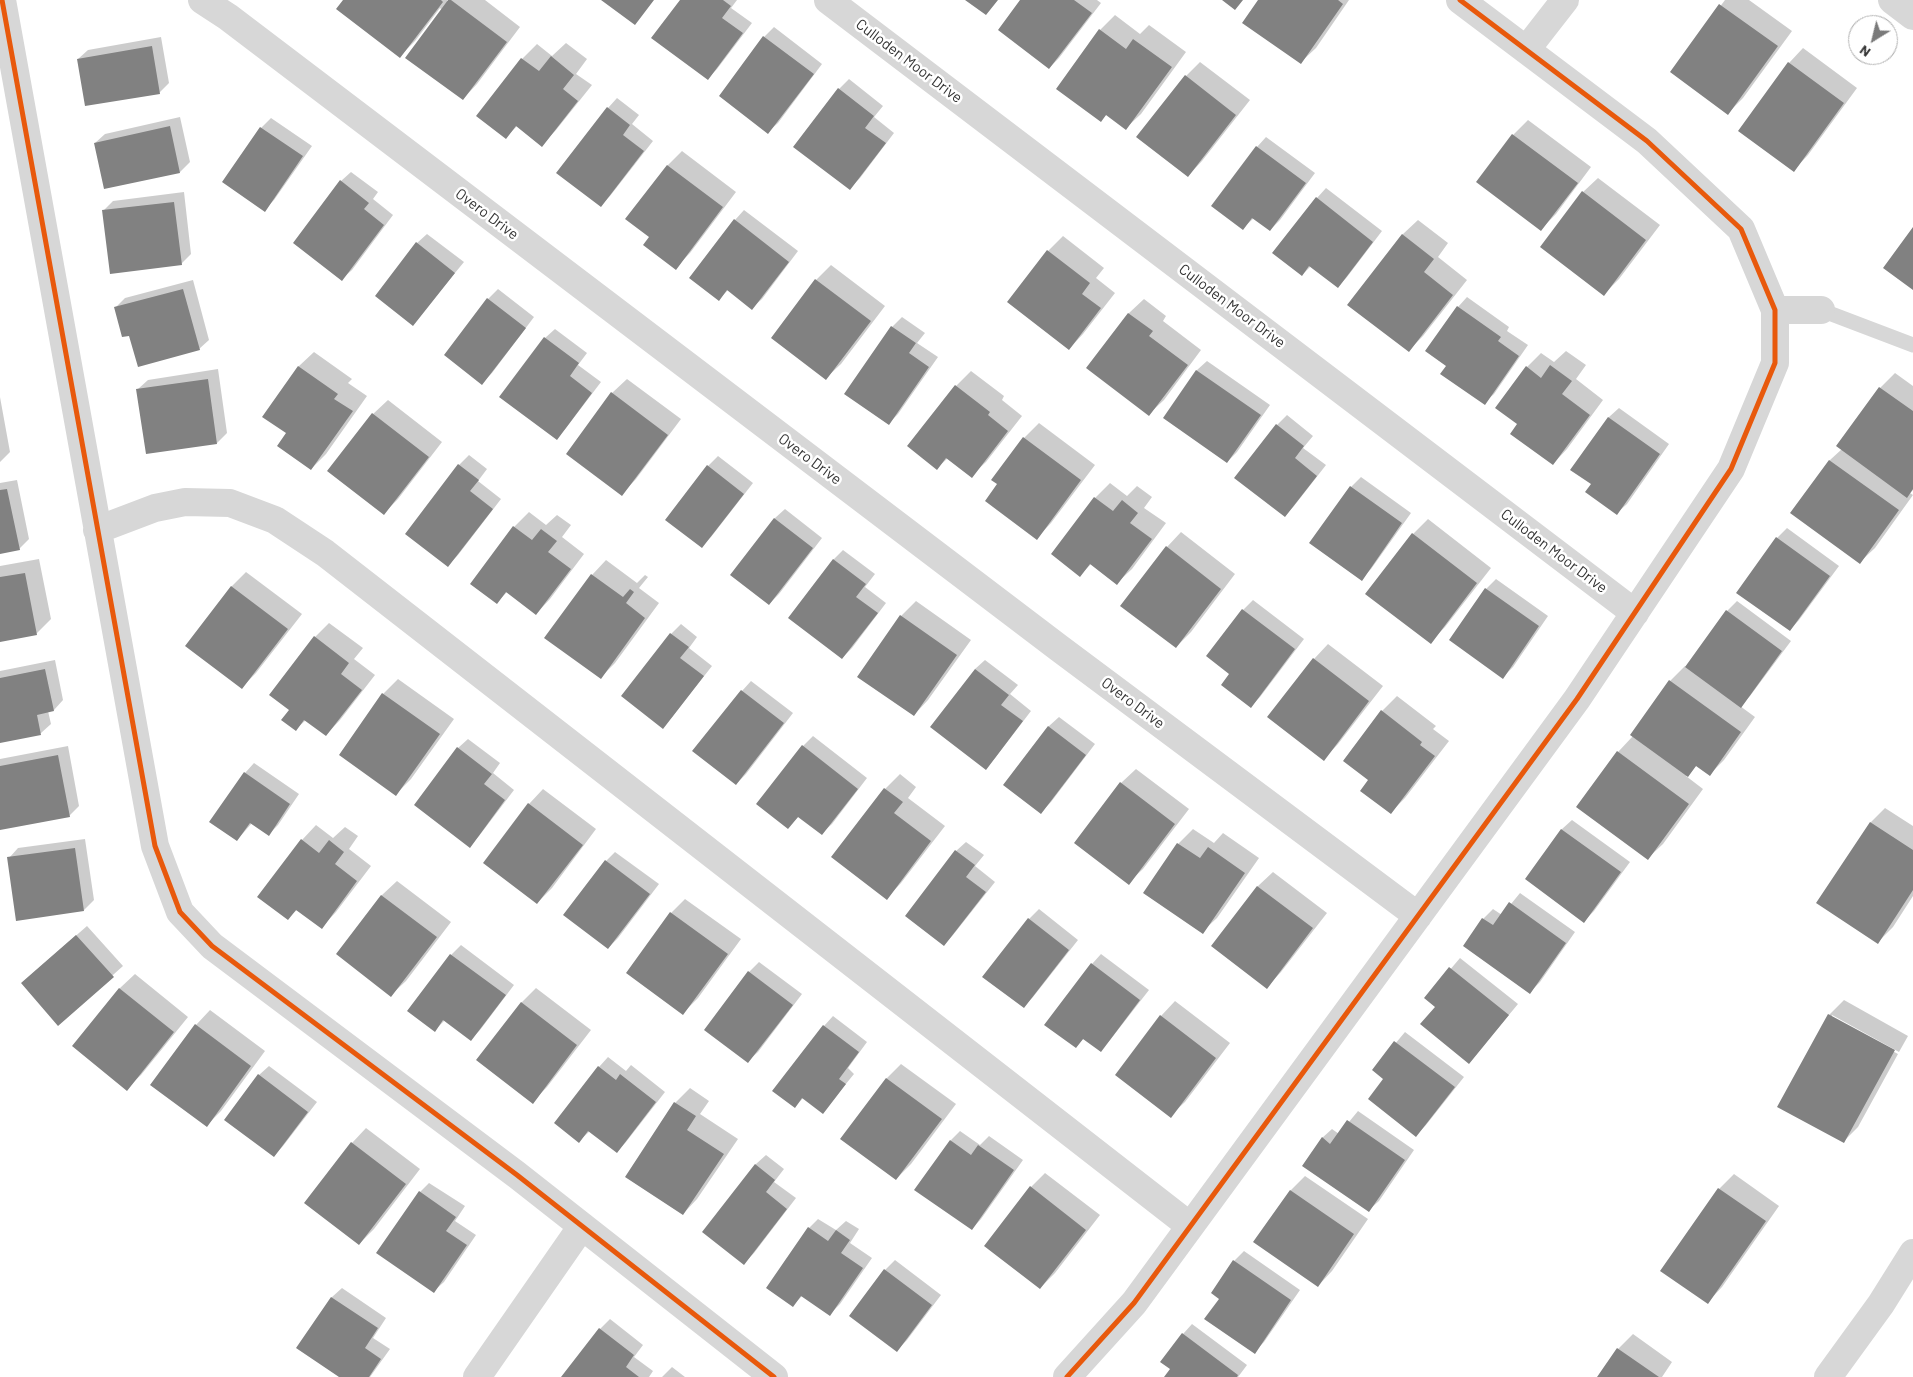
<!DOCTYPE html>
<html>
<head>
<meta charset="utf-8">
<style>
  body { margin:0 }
  #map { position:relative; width:1913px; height:1377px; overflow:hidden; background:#fff; font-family:Barlow,sans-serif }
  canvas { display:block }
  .north { position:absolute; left:1848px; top:15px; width:50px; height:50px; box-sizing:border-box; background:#fff; border:1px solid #adadad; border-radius:50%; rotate:216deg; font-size:14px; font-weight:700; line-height:20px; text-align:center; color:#333 }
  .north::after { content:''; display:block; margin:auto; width:18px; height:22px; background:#7a7a7a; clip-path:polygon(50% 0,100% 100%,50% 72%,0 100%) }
</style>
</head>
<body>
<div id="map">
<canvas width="1913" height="1377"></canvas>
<div class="north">N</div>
</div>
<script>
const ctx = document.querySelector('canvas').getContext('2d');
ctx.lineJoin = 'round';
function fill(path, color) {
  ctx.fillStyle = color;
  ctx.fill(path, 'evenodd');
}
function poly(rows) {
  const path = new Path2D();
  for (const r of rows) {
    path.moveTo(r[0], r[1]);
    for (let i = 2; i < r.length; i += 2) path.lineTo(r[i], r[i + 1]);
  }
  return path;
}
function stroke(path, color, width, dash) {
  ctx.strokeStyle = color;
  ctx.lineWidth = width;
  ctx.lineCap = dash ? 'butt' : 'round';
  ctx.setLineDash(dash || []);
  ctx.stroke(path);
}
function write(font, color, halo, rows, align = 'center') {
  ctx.font = font + ' Barlow,sans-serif';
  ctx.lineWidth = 5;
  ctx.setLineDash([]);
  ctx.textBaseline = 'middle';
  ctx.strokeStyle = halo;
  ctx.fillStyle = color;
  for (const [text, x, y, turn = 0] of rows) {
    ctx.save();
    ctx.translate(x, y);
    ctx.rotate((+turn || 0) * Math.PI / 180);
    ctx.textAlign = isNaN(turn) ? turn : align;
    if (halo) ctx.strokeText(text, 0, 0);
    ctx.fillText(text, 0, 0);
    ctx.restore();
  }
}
fill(poly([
  [344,0,447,0,447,3,449,0,485,0,520,27,477,84,463,99,442,10,440,8,415,41,400,56],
  [682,0,737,0,731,8,752,23,717,69,707,79],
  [1022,0,1097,0,1101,3,1059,58,1049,68],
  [1260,0,1349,0,1316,48,1301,62],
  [1725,0,1749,0,1792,31,1743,98,1728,113,1671,72],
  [1115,15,1140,34,1149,25,1186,52,1141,114,1126,128,1107,114,1101,120,1100,30],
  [774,27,822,64,778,123,768,132,764,37],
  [161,37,169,83,159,93,78,59,88,50],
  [566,43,587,59,576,74,592,85,556,130,542,145,517,126,506,137,522,59,537,44,552,56],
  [1803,48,1857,88,1808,155,1794,170,1789,63],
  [1200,62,1250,100,1202,161,1188,176,1186,76],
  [849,79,883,106,874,117,894,133,860,178,850,188,839,89],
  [617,98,639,115,632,124,653,141,610,196,600,206,608,108],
  [180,117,190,162,180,172,105,188,95,143,105,134],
  [271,118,312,146,274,200,264,210,224,182,261,128],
  [1528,120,1591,167,1556,214,1541,229,1478,182,1513,135],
  [1266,137,1315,173,1280,220,1270,230,1254,218,1243,228,1257,147],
  [682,151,736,192,690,253,675,268,650,237,626,219,668,165],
  [351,172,378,192,373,199,393,215,352,270,342,279,341,181],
  [1598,178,1660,225,1619,279,1604,294,1583,192],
  [1326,188,1382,231,1347,277,1338,287,1311,266,1302,275,1317,198],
  [184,192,191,254,181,264,103,211,113,201],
  [744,210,798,251,762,299,752,308,728,290,719,299,735,220],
  [1418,220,1448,243,1438,257,1467,280,1423,336,1409,350,1349,304,1403,234],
  [427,234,464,262,413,324,417,243],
  [1063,236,1104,268,1096,278,1115,293,1083,334,1069,349,1008,302,1048,251],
  [831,265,885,306,841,364,826,378,816,280],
  [193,280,209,340,199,349,130,334,116,307,125,298],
  [498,289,534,317,492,373,482,383,488,299],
  [1467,297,1509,327,1507,331,1528,345,1494,394,1484,403,1458,307],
  [1144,299,1166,316,1163,321,1201,350,1164,400,1149,414,1088,368,1129,313],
  [902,317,925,333,917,343,938,357,898,414,888,424,846,394,892,327],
  [555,329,587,353,578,365,601,382,566,428,557,438,545,338],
  [1566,351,1586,365,1576,379,1603,400,1567,449,1553,464,1527,367,1541,353,1554,362],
  [314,352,352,379,348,383,367,396,326,454,311,469,288,433,264,416,299,366],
  [1207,361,1270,405,1237,452,1227,462,1164,418,1197,370],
  [218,369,227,433,217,443,147,453,138,389,148,380],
  [971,371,1004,396,1002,400,1022,416,986,462,971,476,948,458,937,468,909,446,956,386],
  [1895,373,1913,386,1913,490,1910,493,1913,495,1875,548,1860,562,1792,513,1830,460,1842,449,1838,446,1880,388],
  [627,379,681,419,636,479,622,494,612,393],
  [0,397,10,452,0,462],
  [388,400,442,442,398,499,384,513,373,414],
  [1619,408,1669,444,1627,504,1617,513,1592,484,1572,470,1609,417],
  [1287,415,1313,436,1303,448,1326,465,1294,506,1285,516,1277,425],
  [1039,423,1095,465,1051,523,1037,538,998,484,993,480,1024,438],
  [469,455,487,469,478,481,501,499,458,555,448,565,459,465],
  [718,456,753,483,711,537,701,546,667,519,708,466],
  [1361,477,1411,513,1371,569,1361,579,1311,543,1351,487],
  [17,480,29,539,19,549,0,553,0,483],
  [1110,483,1127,496,1137,486,1152,497,1144,508,1166,523,1132,569,1117,583,1091,564,1080,575,1052,554,1095,498],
  [785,509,822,538,779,594,769,604,732,575,775,518],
  [529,512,546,525,557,515,571,525,562,537,584,554,550,599,536,614,507,592,497,602,472,584,514,527],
  [1428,519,1491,568,1445,627,1430,642,1413,534],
  [1787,528,1839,566,1799,620,1790,630,1738,592,1777,538],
  [1181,532,1235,574,1191,632,1176,647,1167,547],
  [843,550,875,574,865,587,886,603,852,648,842,658,833,560],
  [39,559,51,619,36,634,0,641,0,566],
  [606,560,637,583,645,575,648,577,639,588,659,603,615,663,600,678,592,575],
  [246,572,302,614,256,673,242,687,187,645,232,586],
  [1496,579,1548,616,1513,667,1503,677,1486,589],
  [1253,600,1304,639,1260,697,1251,706,1231,674,1208,656,1243,610],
  [916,601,971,640,928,700,914,715,901,616],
  [1737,601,1791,641,1750,696,1740,706,1755,717,1724,760,1710,774,1697,765,1686,776,1703,789,1663,844,1648,858,1618,752,1633,736,1670,681,1685,666,1686,667,1727,611],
  [329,623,363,648,354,659,375,675,340,720,326,735,306,720,296,729,291,709,315,637],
  [681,624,697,637,689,648,712,666,672,717,663,727,671,634],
  [1328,644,1383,686,1338,744,1324,759,1314,659],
  [55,660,63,700,54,710,48,711,51,724,41,733,0,742,0,671],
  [985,660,1018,685,1010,694,1031,711,995,758,986,768,975,669],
  [398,679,454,719,411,779,396,794,340,754,383,694],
  [751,681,793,713,746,774,736,784,742,691],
  [1397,696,1436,726,1433,729,1449,741,1405,798,1390,813,1369,780,1344,760,1382,711],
  [1059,717,1095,744,1051,802,1041,812,1005,785,1049,726],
  [813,736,867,778,832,824,822,833,799,816,788,827,803,746],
  [468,739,500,763,493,773,514,790,479,836,469,846,458,748],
  [68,746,79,806,69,816,0,829,0,759],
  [254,763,299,794,278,825,269,834,252,823,237,840,245,773],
  [1136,769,1189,809,1143,869,1128,883,1121,783],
  [900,774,916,787,908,798,945,826,901,883,887,898,833,857,885,789],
  [543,789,596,829,552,888,537,903,529,804],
  [1885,808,1913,826,1913,896,1893,927,1878,942,1818,903,1871,822],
  [1572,820,1630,862,1594,911,1584,921,1526,879,1562,829],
  [316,825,333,838,345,827,358,836,349,849,371,866,336,912,322,927,298,909,288,918,302,840],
  [1193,829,1214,843,1223,833,1259,858,1217,918,1202,932,1145,892,1178,844],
  [85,839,94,900,84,910,9,858,18,848],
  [966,842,984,855,975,866,995,882,953,935,944,945,956,851],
  [615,852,659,884,618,938,608,948,606,861],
  [1273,872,1327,913,1281,972,1267,987,1213,946,1258,886],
  [397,881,451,922,406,981,391,995,338,954,382,895],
  [1520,893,1575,932,1540,982,1530,992,1483,919,1493,909,1502,915],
  [685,899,741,939,698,998,683,1013,671,913],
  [1039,909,1078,940,1033,997,1023,1007,1029,919],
  [87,926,123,966,58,1024,32,974],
  [461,945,514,985,480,1030,471,1039,445,1020,435,1030,409,1011,451,955],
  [1101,954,1149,990,1110,1040,1101,1050,1084,1038,1076,1047,1092,964],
  [1460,958,1518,1004,1469,1063,1436,1007,1426,998],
  [759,962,802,994,758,1052,748,1061,706,1030,749,972],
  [135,974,188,1017,141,1075,126,1089,73,1046,120,988],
  [536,988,591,1030,547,1087,532,1102,521,1003],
  [1844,1000,1908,1036,1899,1052,1832,1015,1832,1018,1898,1054,1858,1127,1843,1142,1829,1015],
  [1175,1001,1230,1043,1185,1102,1170,1116,1161,1016],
  [210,1010,265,1051,221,1111,207,1125,196,1025],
  [833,1016,867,1042,848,1068,854,1074,823,1112,804,1097,795,1107,824,1026],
  [1405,1032,1464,1077,1426,1125,1416,1135,1385,1079,1374,1069],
  [608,1057,626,1071,631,1065,665,1092,626,1142,617,1152,590,1131,579,1141,599,1067],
  [901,1064,956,1104,911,1164,896,1179,842,1138,887,1078],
  [269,1066,317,1102,283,1146,274,1156,259,1075],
  [690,1088,709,1101,700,1114,738,1139,697,1199,683,1214,675,1103],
  [1358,1111,1414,1150,1379,1201,1369,1210,1322,1138,1332,1129,1339,1134],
  [366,1128,420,1169,374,1229,359,1244,352,1143],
  [960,1131,980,1145,989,1136,1023,1160,981,1219,972,1229,951,1140],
  [766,1155,784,1169,774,1182,796,1198,754,1253,744,1263,704,1232,756,1164],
  [1045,1173,1100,1215,1055,1273,1040,1288,1031,1187],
  [1734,1174,1779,1206,1722,1287,1708,1302,1662,1270,1719,1189],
  [1305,1176,1368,1219,1332,1271,1318,1286,1255,1242,1291,1190],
  [429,1183,465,1206,455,1221,476,1235,444,1282,434,1291,420,1192],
  [818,1219,836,1230,846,1221,859,1229,850,1243,872,1258,840,1304,830,1314,803,1295,793,1305,809,1228],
  [1244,1251,1300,1290,1264,1342,1254,1352,1220,1298,1234,1261],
  [895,1260,941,1295,907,1340,897,1350,885,1270],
  [342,1288,386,1318,373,1338,390,1349,370,1377,341,1377,298,1347,332,1297],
  [610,1319,643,1345,634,1357,653,1371,649,1377,563,1377,600,1329],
  [1192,1324,1247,1365,1238,1377,1166,1377,1172,1369,1183,1334],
  [1633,1334,1672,1362,1662,1377,1598,1377,1618,1349],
  [672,1367,685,1377,662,1377]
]), '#0003');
fill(poly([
  [343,0,441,0,443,2,400,58,336,9],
  [448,0,451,0,507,42,463,100,405,58],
  [601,0,654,0,635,25],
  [680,0,723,0,731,6,722,18,743,33,708,80,651,38],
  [965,0,998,0,986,15],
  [1020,0,1074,0,1092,13,1049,69,998,30],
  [1222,0,1243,0,1235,10],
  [1258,0,1338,0,1343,4,1301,64,1242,23],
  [1719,4,1778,46,1728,115,1670,72],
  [1099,29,1126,49,1133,39,1172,67,1126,130,1106,115,1101,122,1056,89],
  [763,36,814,74,768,134,719,96],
  [152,46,160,94,85,106,77,59],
  [551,56,574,75,563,89,578,101,542,147,516,126,506,139,476,116,521,58,539,71],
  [1788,62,1844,103,1794,172,1738,131],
  [1185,75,1236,115,1188,177,1136,137],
  [838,88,874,116,865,128,886,143,850,190,793,147],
  [607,107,630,125,623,135,644,151,601,207,556,173],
  [170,126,180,173,104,189,94,143],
  [260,127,303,156,265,212,222,182],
  [1512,134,1578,183,1541,231,1476,182],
  [1256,146,1306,183,1270,231,1252,218,1243,230,1211,206],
  [667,165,723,207,676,270,643,245,649,237,625,219],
  [340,180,369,203,364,209,384,225,342,281,293,243],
  [1582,191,1646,240,1604,296,1540,247],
  [1316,197,1373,242,1338,288,1309,266,1302,276,1272,253],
  [174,202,182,265,110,274,102,210],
  [734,219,789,262,752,310,727,290,719,301,689,278],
  [1913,227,1913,290,1883,268],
  [1402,234,1434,259,1424,272,1453,295,1409,352,1347,305],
  [416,242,455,273,413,326,375,296],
  [1047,250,1090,283,1082,294,1101,308,1069,350,1007,302],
  [815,279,871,321,826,380,771,338],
  [183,289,200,350,138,367,129,336,122,337,114,307],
  [487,298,526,328,482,385,444,355],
  [1457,306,1501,337,1498,341,1519,356,1485,405,1440,374,1446,366,1425,351],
  [1128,313,1153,331,1149,336,1188,365,1149,416,1086,368],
  [891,326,916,343,909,353,929,367,889,425,844,394],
  [544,337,579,363,570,376,592,393,557,440,499,397],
  [1550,365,1572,381,1562,394,1590,415,1553,465,1510,434,1517,424,1495,408,1526,366,1541,378],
  [298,366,338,394,334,399,353,411,311,470,277,446,286,433,262,417],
  [1196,370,1261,415,1227,463,1163,418],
  [208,379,217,444,146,454,136,389],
  [955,385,990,412,988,415,1008,431,972,478,946,458,937,470,907,446],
  [1879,387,1913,411,1913,489,1907,498,1836,446],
  [611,392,668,435,622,496,566,454],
  [372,413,429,457,384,515,327,471],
  [1608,417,1660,454,1617,515,1585,492,1591,484,1570,470],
  [1276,424,1304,446,1295,458,1317,476,1285,517,1234,478],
  [1023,437,1081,480,1037,540,985,501,997,484,991,480],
  [1829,460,1899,510,1860,564,1790,513],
  [458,464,479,480,470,491,493,509,448,567,405,534],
  [707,465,744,494,702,548,665,520],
  [1350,486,1402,523,1362,581,1309,543],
  [7,489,20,550,0,554,0,490],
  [1094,497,1113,511,1122,500,1138,513,1130,523,1152,539,1117,585,1090,564,1080,577,1051,554],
  [774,518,813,548,769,605,730,575],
  [513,526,532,540,541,529,557,541,548,552,571,569,536,615,506,592,497,604,470,584],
  [1412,533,1477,583,1431,644,1365,594],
  [1776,537,1830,576,1790,631,1736,593],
  [1166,546,1221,589,1176,648,1120,606],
  [833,559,866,584,856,597,878,613,842,659,788,618],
  [25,573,37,635,0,642,0,577],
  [591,574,623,597,630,589,634,592,626,603,645,618,601,679,544,638],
  [231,586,288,629,242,689,185,646],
  [1485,588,1539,626,1503,679,1449,640],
  [1242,609,1295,649,1251,708,1221,685,1229,674,1206,656],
  [1726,610,1782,651,1741,708,1685,667],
  [900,615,957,655,914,716,857,677],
  [670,633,689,647,680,658,704,676,663,729,621,696],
  [314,636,349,663,341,674,362,690,326,736,304,720,296,731,281,720,289,710,269,695],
  [1313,658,1369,701,1324,761,1267,717],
  [45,669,54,711,37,715,41,735,0,743,0,678],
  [975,669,1009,695,1001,705,1023,721,986,770,930,727],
  [1669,680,1741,732,1710,776,1696,766,1688,777,1630,735],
  [741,690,784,723,736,785,692,751],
  [382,693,440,734,396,796,339,755],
  [1381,710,1422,742,1420,745,1435,756,1391,814,1360,791,1368,780,1343,761],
  [1048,726,1086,755,1041,814,1003,785],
  [802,745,858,789,822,835,798,817,788,829,756,804],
  [457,747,492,774,484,784,505,800,470,848,414,805],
  [1617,751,1689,804,1648,860,1576,807],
  [58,755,70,817,0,830,0,766],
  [244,772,290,804,269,836,250,823,237,841,209,822],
  [1120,782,1175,824,1129,885,1074,843],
  [884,788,903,802,894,813,931,841,887,900,831,857],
  [528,803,583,845,537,904,483,863],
  [1870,822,1913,850,1913,890,1878,944,1816,903],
  [1561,829,1621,872,1584,923,1525,879],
  [301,839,319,853,329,840,344,852,335,864,357,881,322,929,296,910,288,920,257,897],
  [1177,843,1200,858,1208,847,1245,873,1203,934,1143,893],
  [75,848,84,911,16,921,7,857],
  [955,850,975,865,966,877,986,892,944,946,905,916],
  [605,860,650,894,608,949,563,915],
  [1257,886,1313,928,1267,989,1211,946],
  [381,895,437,937,391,997,336,954],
  [1509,902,1566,943,1530,994,1463,946,1482,918,1493,925],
  [670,912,728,954,683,1015,626,973],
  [1028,918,1069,950,1024,1008,982,977],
  [76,935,114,977,58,1026,21,983],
  [450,954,506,995,471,1041,443,1020,435,1032,407,1011],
  [1091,963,1140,1000,1101,1052,1083,1039,1076,1048,1044,1025],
  [1449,967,1509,1015,1469,1064,1420,1024,1435,1007,1424,998],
  [748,971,793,1005,748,1063,704,1030],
  [119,988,174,1032,127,1091,72,1046],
  [521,1002,577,1045,533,1104,476,1060],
  [1828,1014,1895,1050,1844,1143,1777,1107],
  [1160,1015,1216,1058,1171,1118,1115,1075],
  [195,1024,251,1066,207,1127,150,1085],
  [823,1025,859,1052,839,1079,846,1084,823,1114,802,1098,795,1108,772,1091],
  [1394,1041,1455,1087,1416,1137,1368,1099,1383,1079,1372,1070],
  [598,1066,616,1080,620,1074,656,1102,617,1153,588,1131,579,1143,554,1123],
  [258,1074,308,1112,274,1157,224,1120],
  [886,1078,942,1119,896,1180,840,1139],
  [674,1102,696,1116,687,1130,724,1154,683,1215,625,1177],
  [1347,1120,1405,1160,1369,1212,1302,1166,1322,1137,1330,1144],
  [950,1140,971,1155,978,1145,1014,1170,972,1230,914,1190],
  [351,1142,406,1184,359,1245,304,1203],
  [755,1164,775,1180,766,1192,787,1209,744,1265,702,1232],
  [1030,1186,1086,1230,1040,1289,984,1246],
  [1718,1188,1766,1221,1708,1304,1660,1271],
  [1290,1190,1354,1234,1318,1287,1253,1242],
  [419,1191,456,1217,446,1231,467,1245,434,1293,376,1253],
  [808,1227,828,1241,836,1230,850,1240,841,1253,863,1268,830,1316,801,1296,793,1307,766,1288],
  [1233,1260,1291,1300,1255,1354,1204,1319,1219,1299,1211,1293],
  [884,1269,932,1305,897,1352,849,1316],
  [331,1297,378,1328,365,1348,381,1359,369,1377,339,1377,296,1348],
  [599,1328,634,1355,626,1367,639,1377,561,1377],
  [1182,1333,1238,1375,1237,1377,1164,1377,1170,1369,1160,1362],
  [1617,1348,1659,1377,1597,1377]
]), '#818181');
stroke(poly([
  [1821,310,1913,345]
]), '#d7d7d7', 15);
stroke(poly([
  [2,0,155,846,180,912,212,946,517,1175,774,1377],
  [202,0,228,17,1059,648,1418,916],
  [828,0,1635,613],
  [1892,0,1913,16],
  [1526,50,1565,0],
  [1775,310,1821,310],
  [97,530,155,508,185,502,230,503,275,520,325,553,1190,1226],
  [477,1377,582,1226],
  [1067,1377,1134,1303,1577,699,1731,469,1775,363,1775,310,1741,229,1647,141,1460,0],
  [1828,1377,1881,1304,1913,1253]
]), '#d7d7d7', 28);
stroke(poly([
  [2,0,155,846,180,912,212,946,517,1175,774,1377],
  [1067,1377,1134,1303,1577,699,1731,469,1775,363,1775,310,1741,229,1647,141,1460,0]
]), '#e8590c', 5);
write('15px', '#333', '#fff', [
  ["Culloden Moor Drive",909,61,37],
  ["Overo Drive",487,214,37],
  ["Culloden Moor Drive",1232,306,37],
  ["Overo Drive",810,459,37],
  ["Culloden Moor Drive",1554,551,37],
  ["Overo Drive",1133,703,37]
]);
</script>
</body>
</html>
